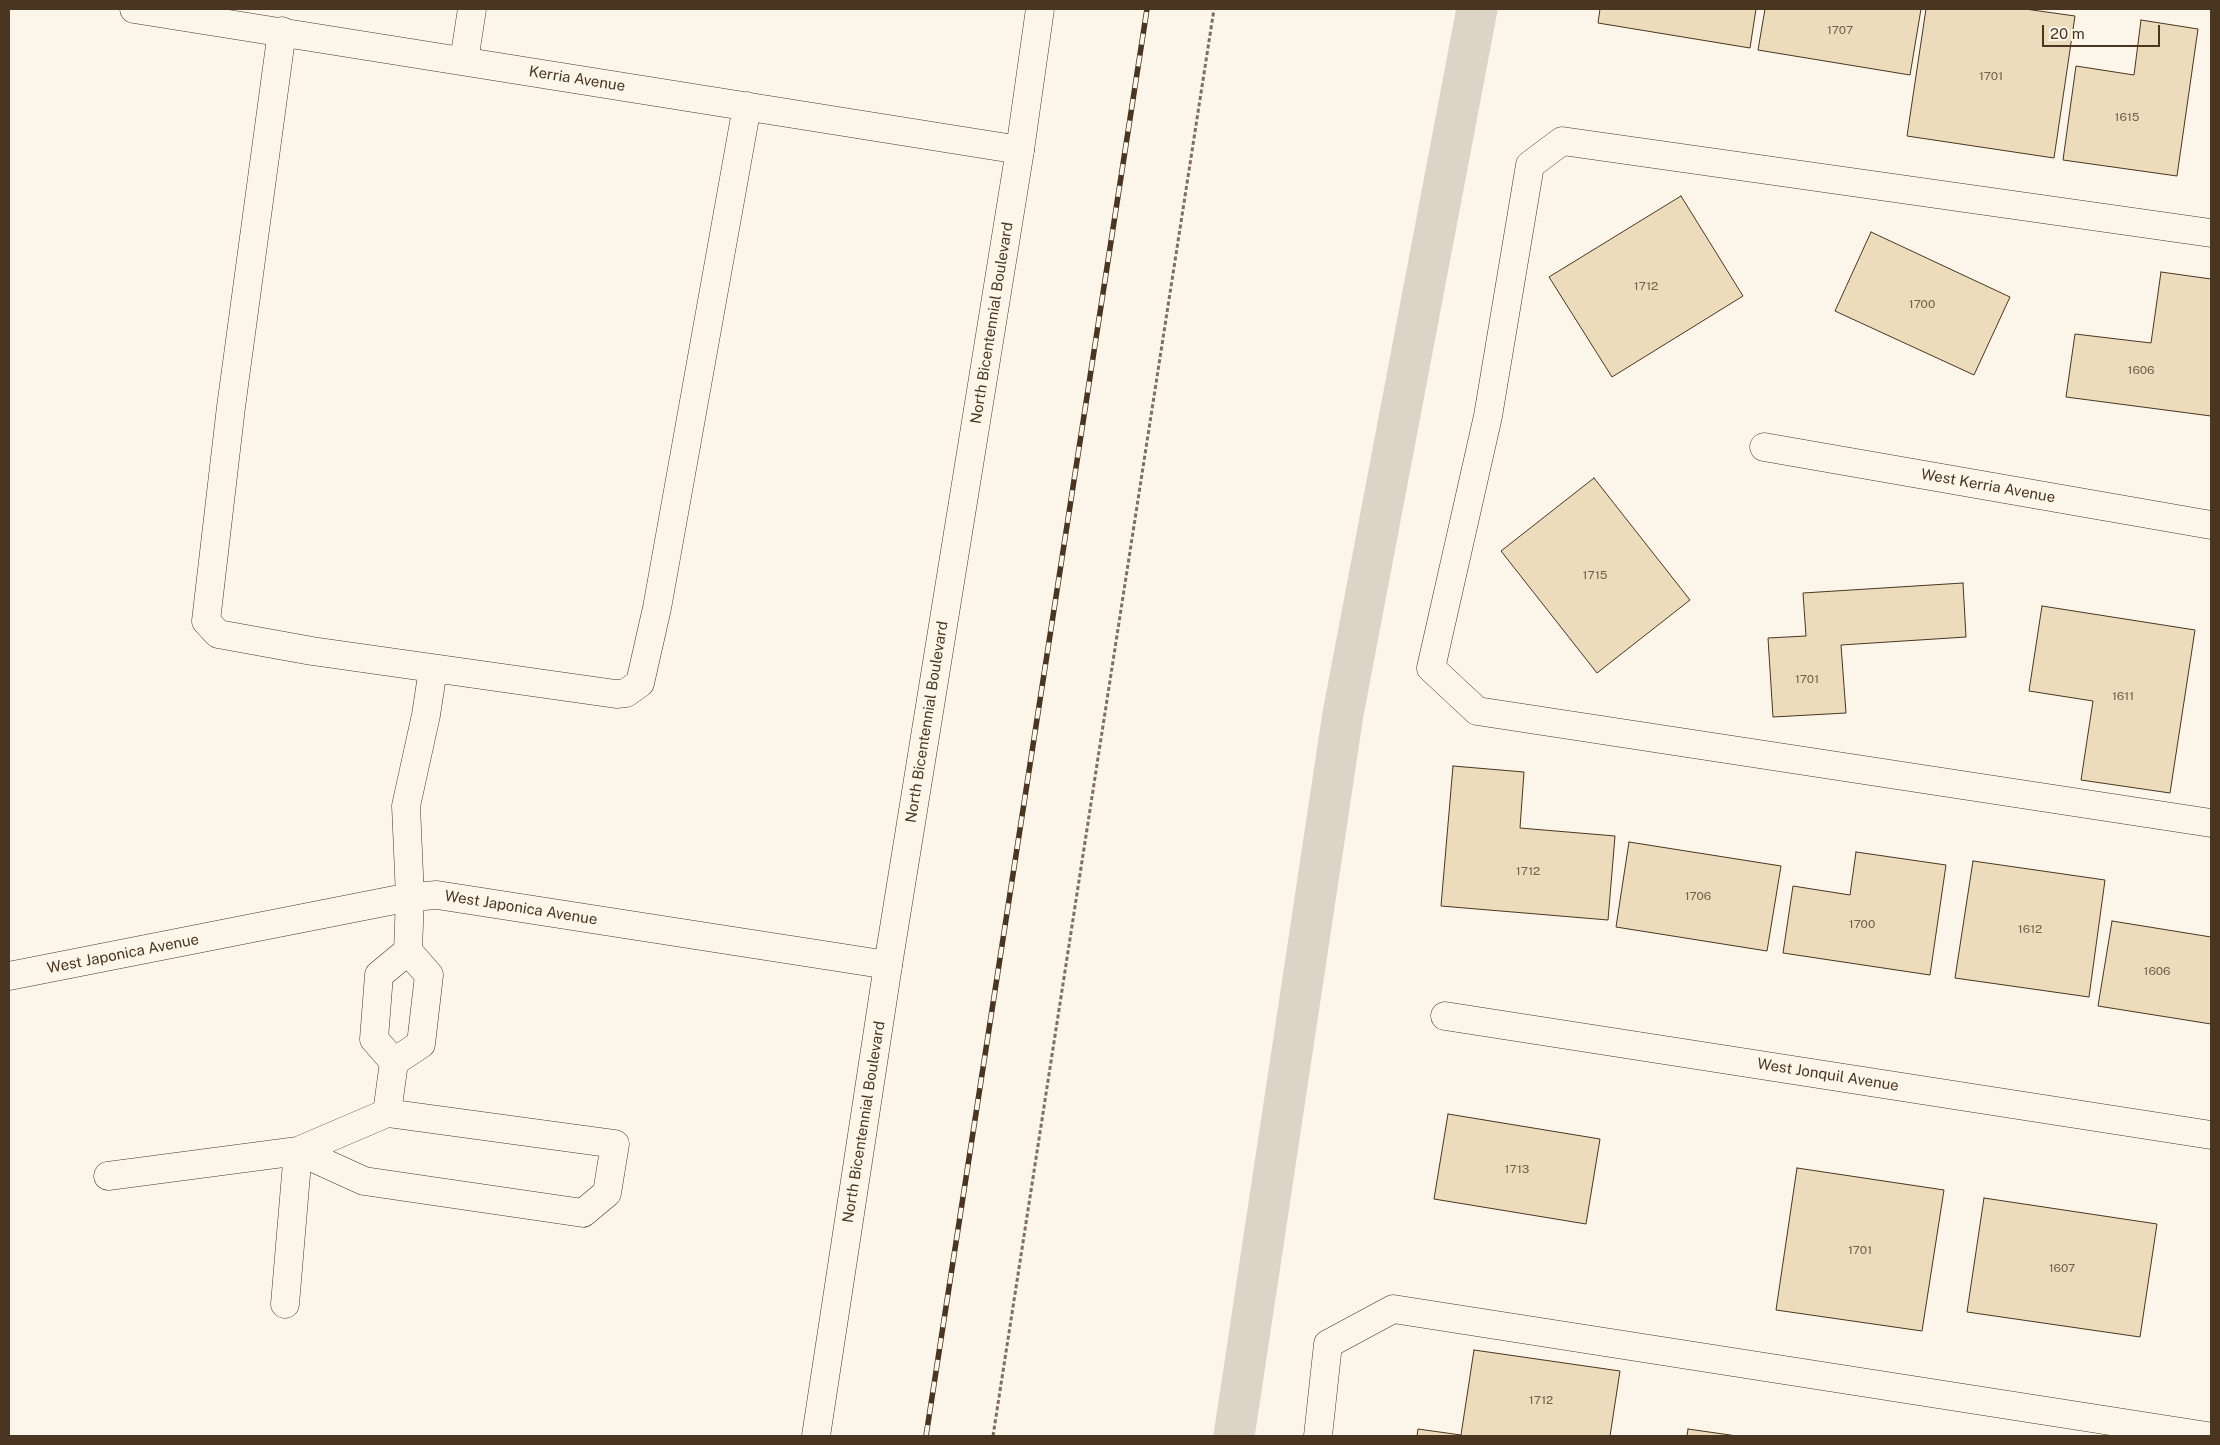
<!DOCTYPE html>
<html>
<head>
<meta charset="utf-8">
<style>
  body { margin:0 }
  #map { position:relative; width:2220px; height:1445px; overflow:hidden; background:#fbf6e9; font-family:"Public Sans",sans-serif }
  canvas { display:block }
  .frame { position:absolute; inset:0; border:10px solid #4a3520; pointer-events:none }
  .scale { position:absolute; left:2042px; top:25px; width:118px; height:22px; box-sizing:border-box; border:2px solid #4a3520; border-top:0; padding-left:6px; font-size:15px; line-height:18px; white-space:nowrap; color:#4a3520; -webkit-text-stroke:4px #fbf6e9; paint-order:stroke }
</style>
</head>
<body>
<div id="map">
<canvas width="2220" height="1445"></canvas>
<div class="frame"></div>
<div class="scale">20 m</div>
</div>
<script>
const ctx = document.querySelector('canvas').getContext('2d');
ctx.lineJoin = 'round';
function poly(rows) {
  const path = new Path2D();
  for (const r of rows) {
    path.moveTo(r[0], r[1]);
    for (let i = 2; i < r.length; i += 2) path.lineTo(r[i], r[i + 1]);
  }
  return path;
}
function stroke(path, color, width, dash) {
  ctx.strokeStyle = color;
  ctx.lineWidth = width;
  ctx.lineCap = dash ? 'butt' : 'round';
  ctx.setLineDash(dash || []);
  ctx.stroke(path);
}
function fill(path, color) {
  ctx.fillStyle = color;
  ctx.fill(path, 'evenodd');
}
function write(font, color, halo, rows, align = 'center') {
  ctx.font = font + ' "Public Sans",sans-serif';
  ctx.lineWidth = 4;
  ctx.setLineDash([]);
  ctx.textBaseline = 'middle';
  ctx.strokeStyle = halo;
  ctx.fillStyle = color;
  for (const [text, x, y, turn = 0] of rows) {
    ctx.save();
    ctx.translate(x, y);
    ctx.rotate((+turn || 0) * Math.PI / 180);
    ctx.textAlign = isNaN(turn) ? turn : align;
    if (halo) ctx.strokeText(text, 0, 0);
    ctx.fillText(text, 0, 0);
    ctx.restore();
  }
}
stroke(poly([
  [1234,1436,1343,714,1477,9]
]), '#dcd4c6', 41);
const building = poly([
  [1600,9,1756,9,1750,48,1598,23,1600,9],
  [1765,9,1921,9,1910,75,1758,50,1765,9],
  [1926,9,2025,9,2075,16,2054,158,1907,136,1926,9],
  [2141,20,2198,29,2177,176,2063,160,2076,66,2134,75,2141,20],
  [1681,196,1743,296,1612,377,1549,277,1681,196],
  [1871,232,2010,297,1974,375,1835,311,1871,232],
  [2161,272,2211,279,2211,416,2066,397,2075,334,2151,343,2161,272],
  [1594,478,1690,600,1597,673,1501,551,1594,478],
  [1963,583,1966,637,1841,645,1846,713,1773,717,1768,638,1806,636,1803,593,1963,583],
  [2042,606,2195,630,2170,793,2081,780,2093,701,2029,691,2042,606],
  [1453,766,1524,772,1520,828,1615,836,1608,920,1441,906,1453,766],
  [1629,842,1781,866,1767,951,1616,927,1629,842],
  [1856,852,1946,865,1930,975,1783,953,1793,886,1850,895,1856,852],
  [1973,861,2105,880,2089,997,1955,978,1973,861],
  [2112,921,2211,937,2211,1024,2098,1006,2112,921],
  [1448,1114,1600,1139,1586,1224,1434,1199,1448,1114],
  [1797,1168,1944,1190,1922,1331,1776,1310,1797,1168],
  [1984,1198,2157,1224,2140,1337,1967,1312,1984,1198],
  [1474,1350,1620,1371,1610,1436,1417,1436,1418,1429,1461,1435,1474,1350],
  [1688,1429,1737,1436,1687,1436,1688,1429]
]);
fill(building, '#ecdcbc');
stroke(building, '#4a3520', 1);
const minor = poly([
  [134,9,1020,150],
  [282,31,231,407,206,621,218,634,312,651,616,694,626,693,640,683,657,608,747,106],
  [464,61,472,9],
  [2211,233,1562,141,1530,165,1488,416,1431,668,1477,711,2211,823],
  [1764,447,2211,525],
  [408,951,379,975,374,1039,394,1062,421,1044,429,975,408,951,410,897,406,806,426,715,433,669],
  [9,976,410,897,437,895,888,965],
  [1445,1016,2211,1135],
  [108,1176,298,1151,387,1113],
  [285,1304,298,1151,364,1181,583,1213,607,1193,615,1144,387,1113,394,1062],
  [1318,1436,1328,1344,1393,1309,2207,1436]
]);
const major = poly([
  [816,1436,888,965,1020,150,1040,9]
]);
stroke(minor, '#4a3520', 29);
stroke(major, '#4a3520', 29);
stroke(poly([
  [993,1436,1214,9]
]), '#7f6f5c', 3, [4, 2.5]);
stroke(minor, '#fbf6e9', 28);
stroke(major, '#fbf6e9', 28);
const rail = poly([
  [926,1436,1147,9]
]);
stroke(rail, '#4a3520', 5.5);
stroke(rail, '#fbf6e9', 4, [11]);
write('12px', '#725f47', null, [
  ["1707",1840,30],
  ["1701",1991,76],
  ["1615",2127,117],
  ["1712",1646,286],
  ["1700",1922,304],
  ["1606",2141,370],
  ["1715",1595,575],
  ["1701",1807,679],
  ["1611",2123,696],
  ["1712",1528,871],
  ["1706",1698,896],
  ["1700",1862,924],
  ["1612",2030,929],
  ["1606",2157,971],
  ["1713",1517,1169],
  ["1701",1860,1250],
  ["1607",2062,1268],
  ["1712",1541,1400]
]);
write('15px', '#4a3520', '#fbf6e9', [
  ["Kerria Avenue",577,79,9],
  ["North Bicentennial Boulevard",992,323,-81],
  ["West Kerria Avenue",1988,486,10],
  ["North Bicentennial Boulevard",927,722,-81],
  ["West Japonica Avenue",521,908,9],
  ["West Japonica Avenue",123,954,-11],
  ["West Jonquil Avenue",1828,1075,9],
  ["North Bicentennial Boulevard",864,1122,-81]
]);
</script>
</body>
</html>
